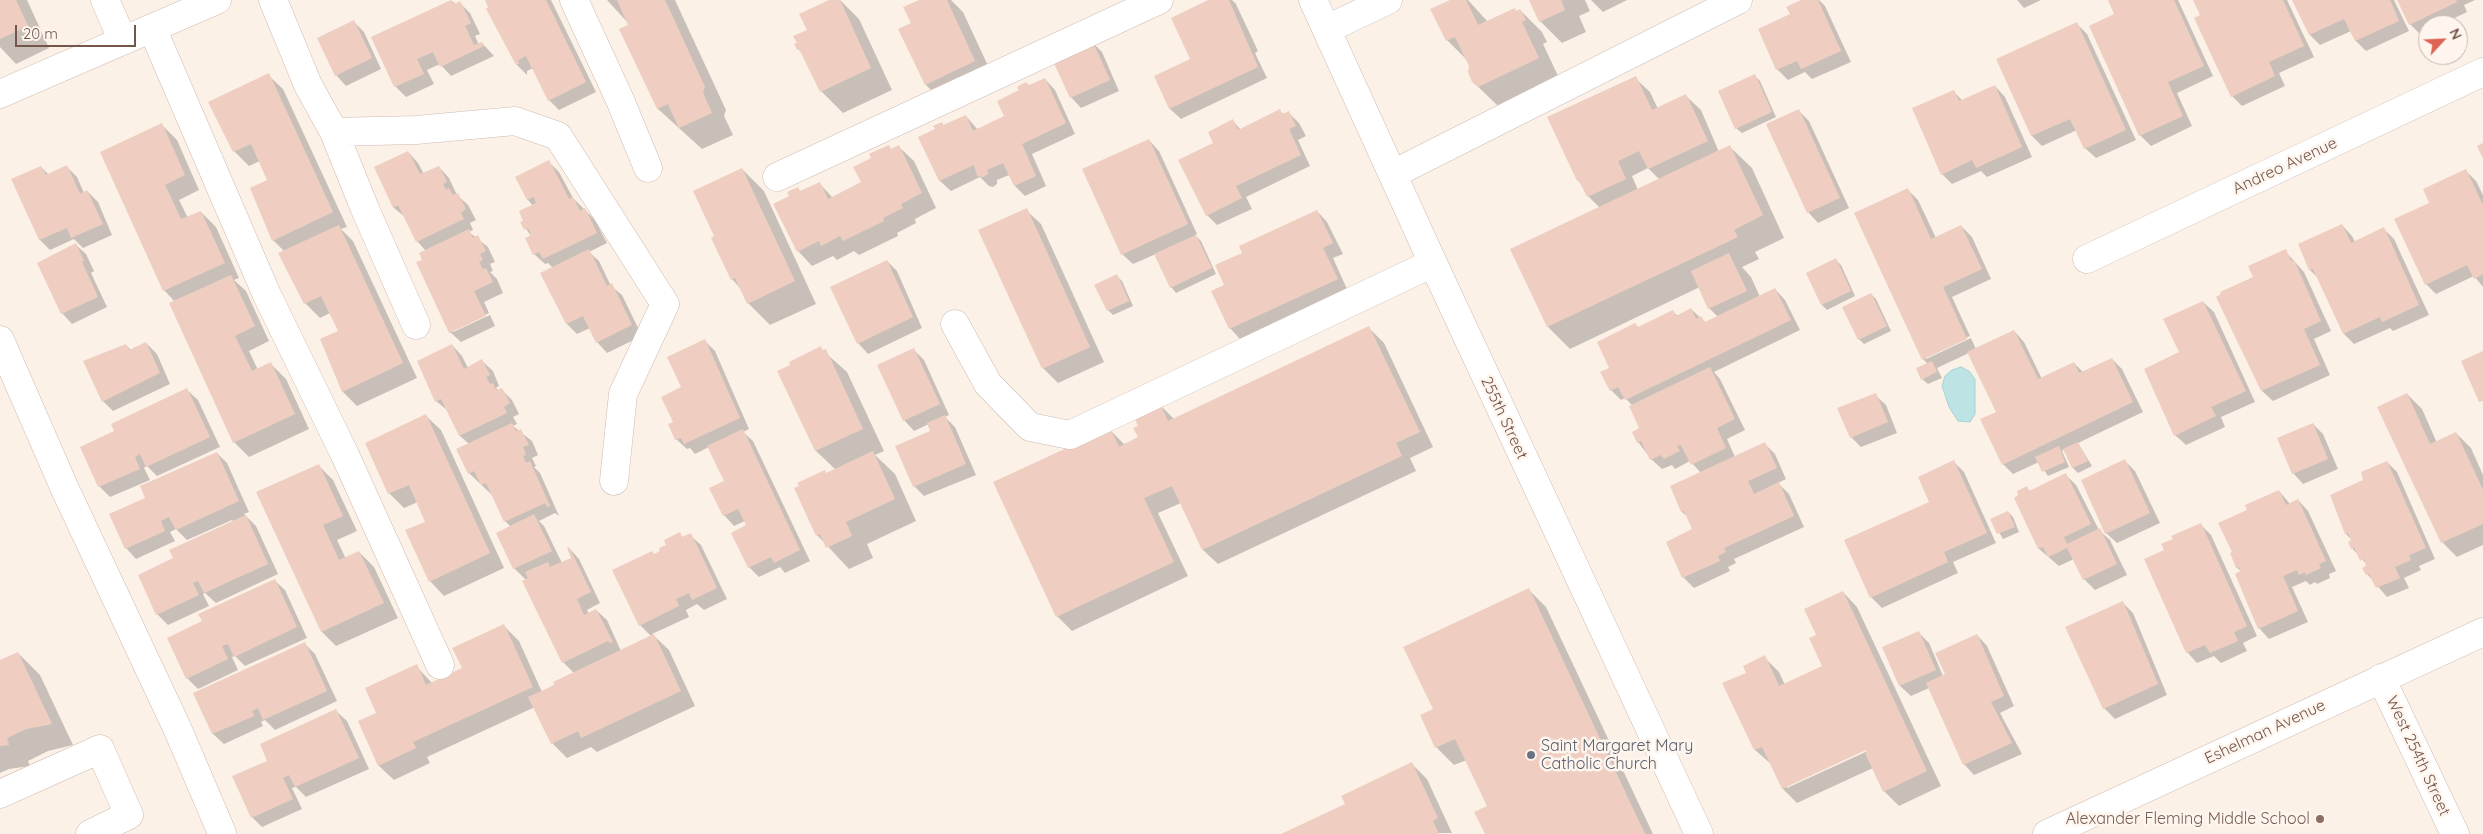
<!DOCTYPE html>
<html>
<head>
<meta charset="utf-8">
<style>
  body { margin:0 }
  #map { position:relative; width:2483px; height:834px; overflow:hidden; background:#fbf1e7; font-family:Quicksand,sans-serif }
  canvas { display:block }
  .north { position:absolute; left:2418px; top:15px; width:50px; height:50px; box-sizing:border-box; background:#fef6ee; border:1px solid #c7b6ae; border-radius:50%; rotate:65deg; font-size:14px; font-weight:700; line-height:20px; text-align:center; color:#74564d }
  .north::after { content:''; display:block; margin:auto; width:18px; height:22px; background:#dd6354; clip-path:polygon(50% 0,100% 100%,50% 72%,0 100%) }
  .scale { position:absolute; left:15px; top:25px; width:121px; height:22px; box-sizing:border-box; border:2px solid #74564d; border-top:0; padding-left:6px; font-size:15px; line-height:18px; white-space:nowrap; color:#74564d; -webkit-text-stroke:4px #fef6ee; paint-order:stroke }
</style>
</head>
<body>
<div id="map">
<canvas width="2483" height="834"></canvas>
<div class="north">N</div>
<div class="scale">20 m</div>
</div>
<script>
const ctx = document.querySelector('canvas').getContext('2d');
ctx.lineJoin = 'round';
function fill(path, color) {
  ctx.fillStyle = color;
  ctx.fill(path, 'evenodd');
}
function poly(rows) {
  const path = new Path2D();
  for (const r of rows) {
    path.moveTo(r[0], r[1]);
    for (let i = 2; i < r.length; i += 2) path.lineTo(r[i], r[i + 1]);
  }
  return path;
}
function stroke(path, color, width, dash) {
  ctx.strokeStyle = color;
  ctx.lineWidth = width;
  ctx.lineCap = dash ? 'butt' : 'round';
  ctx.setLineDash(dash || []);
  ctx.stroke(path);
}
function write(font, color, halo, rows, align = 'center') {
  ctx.font = font + ' Quicksand,sans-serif';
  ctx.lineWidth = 5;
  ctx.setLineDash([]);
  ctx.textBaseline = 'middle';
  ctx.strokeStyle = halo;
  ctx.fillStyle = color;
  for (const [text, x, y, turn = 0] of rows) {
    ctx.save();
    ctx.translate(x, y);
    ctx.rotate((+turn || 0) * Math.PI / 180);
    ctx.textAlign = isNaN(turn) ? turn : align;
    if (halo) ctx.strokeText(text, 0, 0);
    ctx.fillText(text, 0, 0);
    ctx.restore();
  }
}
const water = poly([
  [1961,367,1969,371,1975,379,1975,414,1970,422,1958,421,1949,407,1942,386,1945,376,1952,370,1961,367]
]);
fill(water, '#bde3e4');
stroke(water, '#a4d3d5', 1);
fill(poly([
  [0,0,27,0,49,48,16,64,0,47],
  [486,0,551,0,596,92,559,110,549,100,533,68,527,71,527,75,517,65],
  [607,0,675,0,726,110,724,116,733,135,702,149,658,109,629,24],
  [832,0,840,0,859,19,892,90,843,113,821,91,804,55,798,49,809,31],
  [922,0,951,0,963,12,996,83,948,107,926,85,900,30,913,24],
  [1211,0,1232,0,1236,4,1258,51,1255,53,1267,78,1181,119,1170,109,1155,76,1192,59],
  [1453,0,1468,0,1488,22,1520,10,1542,32,1547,42,1543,44,1560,80,1501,108,1496,104,1473,82,1468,61,1447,40],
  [1530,0,1585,0,1590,11,1579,16,1586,32,1562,43,1540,21],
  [1591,0,1627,0,1603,12],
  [1804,0,1819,0,1825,6,1851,62,1812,79,1805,72,1788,80,1777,69,1759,29,1791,15],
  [2017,0,2041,0,2024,8],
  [2110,0,2178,0,2213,76,2177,93,2192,126,2151,146,2140,135,2091,27,2116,15],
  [2195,0,2287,0,2314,57,2279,73,2285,86,2242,106,2232,96],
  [2294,0,2394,0,2409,31,2366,51,2356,41,2351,31,2320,45,2310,35],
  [2398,0,2475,0,2464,5,2467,12,2440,25,2428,25,2428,31,2420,34,2410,24],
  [452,1,456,4,460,3,470,13,480,34,475,36,479,45,482,43,494,56,451,76,440,64,427,70,434,84,406,97,395,86,372,37],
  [354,22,364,32,381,69,346,86,336,75],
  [2077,24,2087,34,2136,140,2096,158,2085,148,2077,130,2042,146,2032,136,1998,59],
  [1092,42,1102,52,1119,91,1081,108,1071,97],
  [268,75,283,89,347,227,341,229,353,241,417,378,357,406,343,392,339,331,330,313,320,318,305,303,284,251,273,240,269,181,260,161,249,166,234,151,209,102],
  [1755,76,1760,81,1776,117,1742,133,1736,128],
  [1635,78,1650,92,1658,109,1686,96,1701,110,1719,152,1730,147,1752,168,1784,238,1755,252,1759,259,1742,267,1751,277,1760,297,1775,289,1785,300,1800,330,1714,372,1720,379,1745,430,1727,439,1735,457,1765,444,1775,454,1786,479,1778,483,1789,494,1804,527,1734,559,1736,563,1728,567,1730,571,1694,588,1683,577,1667,543,1694,530,1688,517,1682,512,1672,487,1701,473,1690,461,1675,469,1672,465,1662,469,1651,459,1638,442,1641,429,1633,406,1625,398,1621,400,1611,390,1611,369,1638,328,1673,312,1678,316,1691,309,1706,323,1718,317,1709,308,1700,287,1570,349,1548,327,1511,250,1600,208,1588,196,1578,180],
  [1648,168,1660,180,1638,190,1632,176],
  [1045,79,1055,90,1075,134,1032,154,1046,186,1025,196,1015,186,1009,175,997,180,997,184,993,187,989,186,980,177,951,191,940,181,919,138,936,129,942,123,944,126,966,116,978,130,1005,116,1030,86],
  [1995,86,2005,97,2032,157,1987,177,1981,171,1952,184,1942,174,1953,91,1963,101],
  [1798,110,1809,121,1849,208,1818,223,1808,212],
  [1280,111,1284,115,1289,113,1299,123,1306,136,1298,140,1310,166,1246,197,1252,209,1217,225,1207,215,1215,143,1233,121,1241,130],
  [162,125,177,140,199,190,179,200,188,218,201,212,216,227,239,278,234,280,246,291,269,341,249,351,258,370,271,364,286,379,309,429,249,457,234,442,175,302,164,290],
  [1149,140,1159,151,1197,234,1195,235,1201,241,1216,274,1176,293,1171,287,1156,254,1133,264,1122,254],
  [888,146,892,150,899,147,914,161,936,208,915,219,916,223,897,233,898,236,859,255,854,251,837,260,833,256,812,266,798,251,791,197,798,189,802,192,820,184,833,198,862,183,873,158],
  [408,152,418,163,424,174,439,167,449,178,457,195,468,205,476,220,470,223,473,230,469,232,488,247,495,262,490,264,493,271,490,272,497,279,503,293,484,302,489,313,453,330,453,332,490,315,495,326,461,342,450,332,424,260,426,251,417,241,405,217,394,208,376,168],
  [549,162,559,172,573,198,595,220,607,243,589,252,599,261,611,286,622,295,642,336,607,353,597,342,590,328,577,334,567,324,553,268,548,263,545,264,534,254,531,236,522,223,533,206,528,200,517,177],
  [41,167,49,175,67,167,77,177,84,193,87,191,98,202,112,235,83,248,74,239,50,250,40,240,13,180],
  [742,169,764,191,816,304,770,325,748,303,740,288,732,279,716,237],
  [2466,171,2476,181,2483,195,2483,287,2474,276,2436,294,2426,284,2431,203],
  [1907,189,1918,200,1936,238,1961,226,1972,237,1991,279,1952,297,1970,336,1926,356,1926,359,1971,338,1976,349,2014,331,2024,342,2042,379,2074,363,2083,372,2112,359,2122,369,2143,412,2078,443,2092,466,2078,473,2073,468,2065,449,2062,451,2069,467,2048,476,2039,462,2013,474,2003,464,1997,412,1969,353,1937,368,1942,378,1928,384,1922,379,1928,364,1923,359],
  [1026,210,1041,224,1104,362,1058,383,1043,368],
  [1317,211,1327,222,1343,254,1333,258,1347,289,1240,339,1230,328,1226,285,1243,254],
  [2342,225,2352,236,2355,242,2384,229,2394,239,2429,315,2393,331,2390,328,2354,344,2344,334,2318,278,2310,270,2299,245],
  [75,244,86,254,94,271,91,273,107,307,72,324,62,313],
  [2285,251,2304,272,2331,331,2314,339,2330,375,2273,401,2262,391,2217,297,2255,277],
  [1836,260,1841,265,1855,296,1827,310,1822,305],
  [887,261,897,271,922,328,868,354,858,343],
  [1117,276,1122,281,1133,306,1113,315,1108,310],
  [1871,294,1876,299,1891,331,1864,344,1859,339],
  [2203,302,2214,312,2255,402,2221,417,2225,427,2186,445,2175,435,2180,353],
  [1369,328,1384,343,1433,447,1410,458,1416,471,1218,564,1203,550,1181,503,1158,513,1188,576,1072,631,1057,616,1110,430,1124,444,1140,438,1160,405,1174,419],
  [705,341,715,351,749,429,743,432,753,441,810,561,785,573,780,567,759,577,749,567,747,526,745,521,734,526,724,515,726,481,709,447,695,454,690,448,687,449,676,439,674,422,683,388],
  [146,343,157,354,170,384,113,411,103,401,126,345,131,350],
  [452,345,462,356,468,368,482,361,493,371,499,386,496,388,499,391,501,389,512,400,519,414,513,417,517,424,513,426,532,441,538,455,532,458,536,466,534,467,540,473,559,516,555,513,539,521,544,526,562,563,573,558,569,548,579,559,600,603,587,610,589,614,596,610,607,620,621,651,652,637,640,625,655,555,680,534,683,538,690,535,701,545,727,599,704,610,697,604,686,610,689,617,652,634,669,650,695,706,597,752,591,747,567,758,552,743,535,707,427,757,430,763,394,780,379,766,359,722,378,714,416,666,432,683,463,669,504,626,519,641,542,692,574,673,563,662,526,580,514,568,497,533,511,527,505,521,493,496,469,473,469,444,460,436,448,411,436,401],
  [820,348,847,372,884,451,875,455,895,474,916,521,867,544,873,558,849,569,817,535,827,474,836,470,816,451,779,372],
  [914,350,924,360,949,415,945,417,955,427,976,475,924,496,914,486,932,432,929,424,914,431,904,420],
  [187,390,198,400,220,447,157,476,147,466,144,468,150,480,110,497,99,486,116,432],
  [2407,394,2422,409,2437,443,2456,433,2471,448,2483,475,2483,545,2457,557,2442,542],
  [1875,395,1886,405,1897,433,1861,447,1851,437],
  [426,416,441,430,504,568,444,596,430,581,427,522,418,502,404,508,389,493],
  [2313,424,2323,434,2338,469,2303,484,2293,473],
  [217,453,227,463,249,512,244,514,256,526,278,574,216,603,205,593,203,594,209,606,168,625,157,614,139,575,175,559,233,522,232,520,187,540,176,529,170,532,175,541,136,559,126,548,146,498],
  [2125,461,2135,471,2160,523,2117,543,2106,533],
  [1954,462,1964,472,1996,543,1953,562,1958,573,1882,608,1871,597],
  [2387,462,2397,472,2435,559,2419,566,2421,570,2404,578,2409,588,2387,597,2367,574,2368,566,2352,548,2353,541,2346,534,2365,480],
  [318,465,333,480,357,531,337,540,346,559,359,552,374,567,398,618,336,646,322,632],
  [2066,475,2076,485,2099,530,2110,540,2127,575,2095,590,2084,579,2074,559,2059,566,2039,549,2015,498,2027,488,2030,491],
  [2279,491,2290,504,2298,500,2308,511,2336,571,2329,574,2330,578,2317,584,2315,582,2310,585,2306,581,2292,587,2308,622,2269,639,2259,628,2242,572,2237,568,2233,553,2248,511],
  [2008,512,2013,517,2019,532,2003,539,1992,520],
  [2201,525,2211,535,2257,636,2243,643,2247,651,2221,663,2214,656,2197,663,2187,652,2165,551],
  [274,580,285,590,307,638,245,666,235,656,232,657,238,670,198,689,187,678,203,622],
  [1528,589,1546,607,1653,834,1486,834,1488,807,1467,760,1454,765,1436,747,1435,710],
  [1843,592,1857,607,1941,786,1899,806,1884,791,1873,768,1797,803,1783,789,1771,764,1755,750,1748,673,1764,657,1779,672,1785,685,1824,667,1818,636],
  [1871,746,1872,749,1787,788,1787,786],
  [2122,602,2133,613,2167,695,2115,719,2104,708],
  [1919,633,1929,643,1943,676,1977,635,1987,646,2014,706,2000,713,2022,754,1974,775,1964,764,1929,688,1911,696,1900,686,1884,648],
  [305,644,315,654,337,701,275,730,265,720,261,722,263,726,224,744,213,734,194,694],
  [18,653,40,675,73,745,48,751,28,761,30,766,9,769,0,773,0,661],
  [336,711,347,721,369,769,306,797,296,787,292,788,302,809,262,827,252,817,268,761],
  [1412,764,1427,779,1452,833,1284,834,1347,805]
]), '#0003');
fill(poly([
  [0,0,16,0,28,26,0,39],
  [451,0,455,4,460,1,471,23,465,26,474,45,482,42,484,46,440,67,433,52,417,59,424,74,394,87,371,37],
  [485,0,546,0,586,82,548,101,526,56,518,60,519,64,516,65,486,9,488,7],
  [617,0,665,0,705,87,703,93,712,113,679,128,668,104,657,109,619,29,628,25],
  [829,0,840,0,871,68,820,92,799,49,797,50,794,44,797,43,793,36,807,30,799,14],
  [919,0,947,0,975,61,925,85,898,29,911,23,903,7],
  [1208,0,1229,0,1258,67,1169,109,1154,76,1190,59,1171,18],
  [1450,0,1466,0,1478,25,1515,8,1516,11,1520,9,1526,20,1522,22,1539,58,1478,87,1472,82,1468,72,1469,66,1455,37,1446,41,1430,9],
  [1529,0,1561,0,1565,10,1539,22],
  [1801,0,1818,0,1841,51,1801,69,1797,61,1776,70,1758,29,1790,14,1786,7],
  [2108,0,2174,0,2204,66,2168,82,2183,116,2139,136,2089,26,2114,14],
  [2193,0,2283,0,2304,46,2269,62,2275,76,2231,97,2194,18,2200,15],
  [2292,0,2390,0,2399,21,2355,41,2344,19,2309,35],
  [2397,0,2456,0,2457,2,2409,25],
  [354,20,372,58,335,76,317,38],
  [2077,22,2126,130,2084,149,2070,119,2031,136,1996,59],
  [1092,40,1110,80,1070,98,1052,59],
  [269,73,333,212,272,241,250,188,267,180,251,144,233,152,208,102],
  [1755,74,1772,112,1735,129,1718,91],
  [1636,76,1652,110,1686,94,1708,141,1648,169,1639,151,1618,161,1626,179,1587,197,1579,180,1577,181,1547,117],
  [1045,78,1066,123,1022,144,1036,176,1014,186,1003,163,987,170,988,174,983,177,977,176,974,165,939,181,918,137,935,129,933,126,942,122,943,125,966,115,973,131,1004,116,997,101,1019,90,1017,87,1026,82,1029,85],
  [1995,85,2022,147,1976,168,1972,160,1941,175,1912,108,1954,90,1959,101],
  [1280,109,1282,114,1289,111,1296,126,1289,129,1301,155,1236,186,1242,198,1206,216,1178,160,1213,143,1208,132,1233,119,1238,130],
  [1799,109,1840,198,1807,213,1766,124],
  [162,123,185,175,165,185,181,219,201,211,225,263,163,291,100,152],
  [1149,139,1188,224,1121,255,1082,169],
  [2483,143,2483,159,2477,146],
  [889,145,891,149,899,145,922,193,901,204,903,208,883,218,884,221,843,241,840,236,821,246,819,241,797,252,773,204,789,196,787,192,798,187,800,191,820,182,828,199,861,182,853,167,871,158,869,154],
  [1730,145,1763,215,1734,230,1738,237,1547,327,1510,249],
  [408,151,420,174,439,166,447,182,443,184,446,190,449,188,453,195,458,193,466,209,461,213,464,219,416,242,398,205,393,208,374,167],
  [549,160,569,199,573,197,580,211,585,208,597,233,543,259,539,252,533,255,525,238,531,235,528,228,524,230,520,222,523,221,519,211,536,203,534,197,527,200,515,177],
  [67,165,80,194,87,190,103,224,71,238,67,228,39,240,11,179,41,166,46,175],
  [742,168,795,281,747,304,735,278,731,280,711,238,714,236,693,191],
  [2466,169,2483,205,2483,274,2474,279,2467,265,2425,285,2394,219,2429,203,2423,189],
  [1908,188,1931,239,1961,225,1982,269,1943,287,1967,339,1922,360,1854,213],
  [1027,208,1090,347,1042,369,978,230],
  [1317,210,1333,243,1323,248,1338,279,1229,329,1211,291,1224,285,1215,265,1242,253,1239,246],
  [2342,224,2351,243,2384,227,2419,305,2382,322,2380,317,2343,334,2313,269,2309,270,2298,244],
  [339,225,403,363,342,392,320,339,338,331,321,296,304,304,278,253],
  [469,229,473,238,478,235,486,251,480,254,483,260,479,262,483,269,486,268,493,282,474,291,486,316,449,333,416,262,422,260,419,253],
  [1196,235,1212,268,1170,288,1154,254],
  [76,243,84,261,82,262,98,297,61,314,37,263],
  [589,249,607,286,612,283,632,325,596,343,583,316,566,324,540,273],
  [2286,249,2291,261,2294,260,2321,321,2304,329,2320,365,2261,391,2216,297,2221,294,2220,292,2253,277,2248,266],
  [1729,253,1747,291,1708,309,1691,271],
  [1836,258,1851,291,1821,305,1806,273],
  [887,260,913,317,857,344,830,287],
  [1117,274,1129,301,1107,311,1094,285],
  [231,275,255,326,235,336,252,371,271,362,295,414,233,443,169,303],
  [1775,288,1791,320,1625,400,1618,387,1610,391,1600,372,1609,368,1597,342,1635,323,1638,327,1673,310,1676,316,1691,308,1696,319,1701,316,1705,322],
  [1871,293,1887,326,1858,340,1842,307],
  [2203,301,2246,391,2211,407,2216,416,2174,436,2144,369,2179,352,2163,319],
  [1369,326,1420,432,1396,443,1402,456,1202,550,1172,486,1144,498,1174,562,1056,617,993,482,1110,428,1119,447,1138,437,1133,428,1138,426,1134,417,1160,404,1168,421],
  [2014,330,2038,379,2074,362,2079,373,2112,358,2133,402,2002,465,1980,419,1996,412,1967,352],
  [705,339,740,418,684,444,681,438,675,440,668,424,673,422,661,397,681,387,667,357],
  [146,342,160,373,102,402,83,361,126,344,129,350],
  [452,344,464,369,482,359,490,375,486,377,490,384,493,383,496,390,502,388,510,403,504,407,507,413,459,436,441,399,435,402,417,361],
  [821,346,822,350,826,349,863,429,815,451,777,371,790,365,789,362],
  [914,348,940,404,903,421,877,365],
  [2483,351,2483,401,2479,402,2461,361],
  [1932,361,1937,372,1921,380,1916,368],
  [1710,367,1735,419,1717,428,1726,448,1691,465,1681,445,1677,446,1680,451,1664,459,1661,455,1650,460,1641,441,1637,443,1632,432,1639,428,1629,406],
  [187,388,210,437,146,467,140,454,135,457,140,469,98,487,80,447,114,431,111,424],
  [1876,393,1888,422,1850,438,1837,408],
  [2407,393,2430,444,2456,432,2483,490,2483,524,2441,543,2377,407],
  [426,414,490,553,429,582,405,530,425,522,409,485,388,494,365,443],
  [945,415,966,464,913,487,895,446,930,431,927,423],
  [512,423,516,431,521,429,529,445,523,447,526,455,523,456,526,463,530,461,550,506,547,507,545,503,504,522,486,483,481,485,474,471,468,474,456,449],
  [2313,423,2328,459,2292,474,2277,438],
  [743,429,800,550,774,563,771,557,748,568,731,533,746,525,738,509,723,516,709,488,724,481,707,446],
  [1765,442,1777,468,1748,481,1754,494,1779,482,1794,516,1724,548,1726,552,1718,556,1720,561,1682,578,1666,542,1692,529,1684,511,1681,512,1670,486],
  [2078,442,2088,461,2072,468,2063,449],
  [2059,446,2065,462,2042,472,2035,457],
  [873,451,895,499,846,522,852,536,826,548,820,534,816,536,794,488,799,486,797,483,825,470,826,473],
  [217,452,239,501,176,530,169,517,161,521,165,531,125,549,109,514,145,498,140,486],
  [2125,459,2150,513,2105,534,2081,480],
  [1954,460,1987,533,1944,552,1948,562,1870,598,1844,540,1929,502,1918,477],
  [2387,461,2426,548,2409,555,2411,560,2395,567,2400,578,2376,588,2369,574,2366,575,2362,568,2366,566,2364,559,2360,561,2354,547,2351,549,2348,542,2351,540,2348,533,2345,534,2330,495,2363,480,2361,472],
  [319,464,343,516,323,525,339,560,359,551,384,603,321,632,256,492],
  [2066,473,2091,524,2064,537,2067,544,2100,528,2117,564,2083,580,2067,548,2048,557,2043,547,2038,549,2014,498,2018,495,2017,491,2027,486,2029,491],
  [2279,490,2286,505,2298,499,2326,561,2319,564,2321,568,2306,575,2305,572,2299,575,2297,570,2283,576,2298,611,2258,629,2235,574,2240,571,2239,567,2236,568,2230,553,2232,552,2218,523,2247,510,2245,505],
  [2008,511,2015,527,1997,534,1990,519],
  [534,514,552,551,513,569,496,533],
  [246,515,268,564,204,593,198,581,193,583,199,595,156,615,138,575,173,558,169,550],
  [2201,523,2247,626,2234,632,2238,641,2210,653,2205,645,2186,653,2144,559,2164,550,2161,544,2173,539,2171,536],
  [680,532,682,537,691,533,717,588,692,600,689,593,676,599,679,606,639,626,612,570,652,551,654,554,660,551,659,548,666,545,664,540],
  [569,547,591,592,577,599,584,615,596,609,613,642,610,643,608,641,562,663,522,581,528,578,525,572,548,562,550,567,571,558,567,548],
  [275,579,297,627,234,657,228,644,222,646,228,659,186,679,167,638,202,621,198,614],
  [1529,588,1645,834,1485,834,1474,812,1487,806,1455,739,1435,748,1420,715,1433,709,1403,647],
  [1843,591,1927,771,1883,792,1866,755,1866,750,1782,789,1762,747,1754,750,1722,683,1746,673,1743,666,1765,655,1779,686,1822,666,1809,638,1816,635,1804,609],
  [2123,601,2158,684,2103,709,2065,627],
  [504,624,533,687,413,742,416,748,378,766,358,721,376,713,365,688,417,664,426,685,462,668,452,648],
  [1919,631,1936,670,1899,686,1882,647],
  [654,634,681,691,581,738,578,731,551,744,528,697,555,685,553,682],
  [1977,634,2004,696,1991,702,2012,743,1963,765,1926,683,1945,674,1935,653],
  [305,642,327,691,263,720,258,708,252,711,254,716,212,734,193,693],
  [18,652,52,724,26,729,7,738,9,745,0,746,0,660],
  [336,709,359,758,295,787,289,775,283,778,293,799,251,818,232,776,267,761,260,744],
  [1412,762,1438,818,1433,821,1439,834,1281,834,1345,804,1341,796]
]), '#efcec1');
const minor = poly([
  [105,0,123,41],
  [273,0,308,85,334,132,416,130,515,121,558,136,665,304,623,394,614,481],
  [574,0,620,100,648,168],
  [1313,0,1433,263,1699,834],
  [152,28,267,295,345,455,440,665],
  [1327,29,1388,0],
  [0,94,217,0],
  [334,132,365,209,416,325],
  [1393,174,1738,0],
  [777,177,1159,0],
  [2087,259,2483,72],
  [955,324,988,384,1030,427,1070,435,1433,263],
  [0,340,64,487,178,730,222,833],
  [2381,678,2455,834],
  [0,794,100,749,129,815,90,834],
  [2047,834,2483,632]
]);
stroke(minor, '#cfbab1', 29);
stroke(minor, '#fff', 28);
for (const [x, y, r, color] of [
  [1531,755,5,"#6b7280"],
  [2320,819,5,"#8d6e63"]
]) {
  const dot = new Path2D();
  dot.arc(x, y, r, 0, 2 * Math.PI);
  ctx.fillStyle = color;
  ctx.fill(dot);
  stroke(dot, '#fef6ee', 2);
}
write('16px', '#74564d', '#fef6ee', [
  ["Andreo Avenue",2285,166,-25],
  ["255th Street",1504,418,65],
  ["Eshelman Avenue",2265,732,-25],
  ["West 254th Street",2418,756,65]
]);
write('16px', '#5b616d', '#fef6ee', [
  ["Saint Margaret Mary",1541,746],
  ["Catholic Church",1541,764]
], 'left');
write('16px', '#785e54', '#fef6ee', [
  ["Alexander Fleming Middle School",2310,819]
], 'right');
</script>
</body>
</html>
